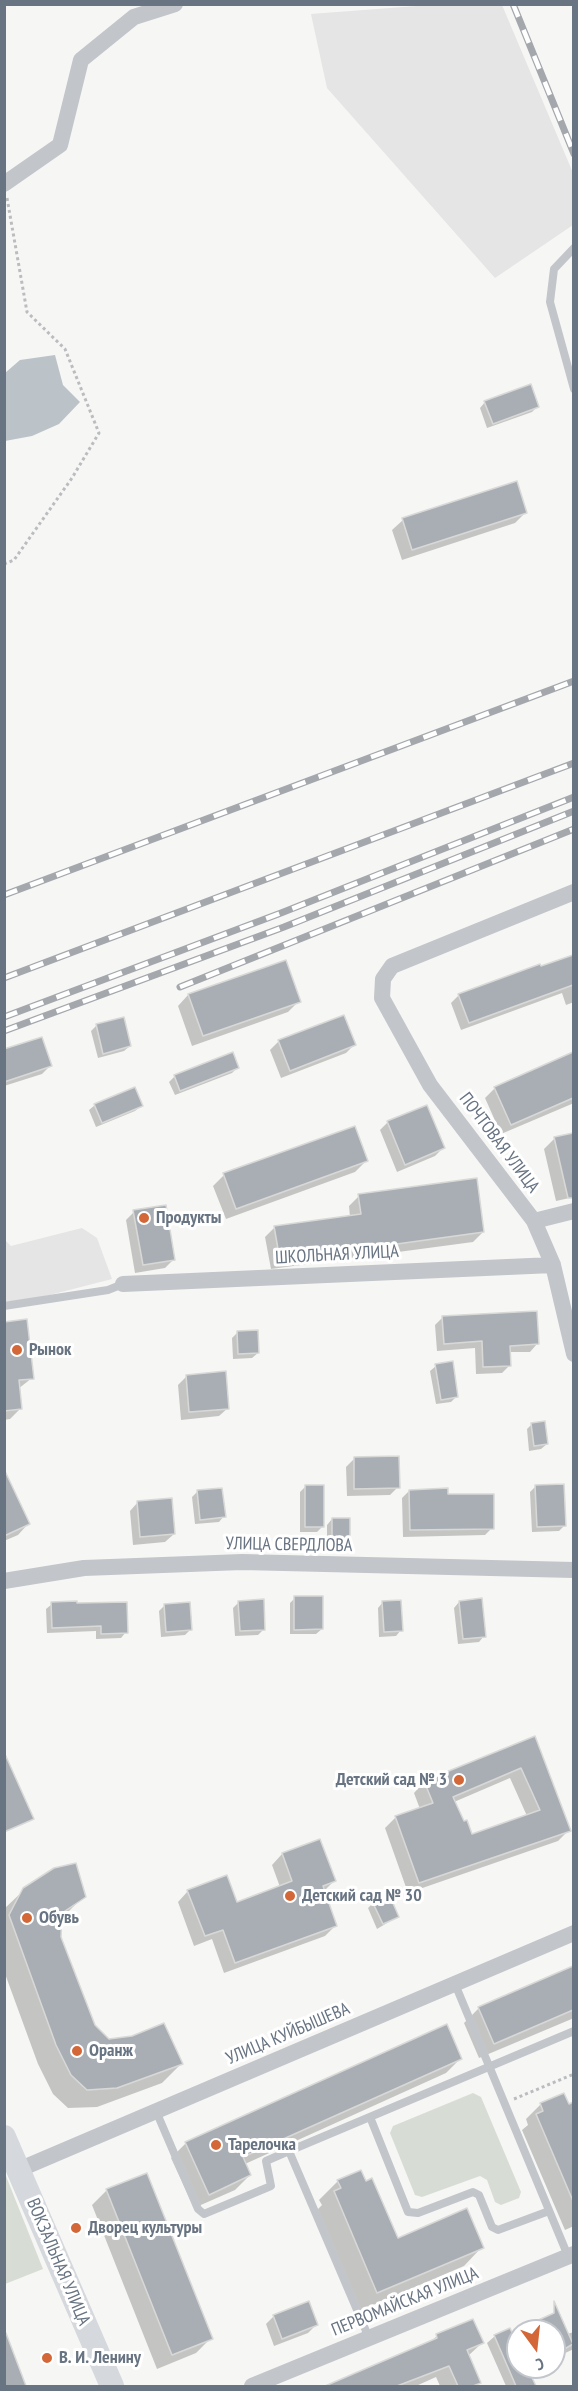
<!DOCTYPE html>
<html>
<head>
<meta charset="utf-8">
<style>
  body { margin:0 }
  #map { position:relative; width:578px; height:2391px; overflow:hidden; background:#f6f6f4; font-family:"PT Sans Narrow",sans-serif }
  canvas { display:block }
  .frame { position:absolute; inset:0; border:6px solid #687482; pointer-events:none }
  .north { position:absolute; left:506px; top:2319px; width:60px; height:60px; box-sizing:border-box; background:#fff; border:2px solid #c3c7cd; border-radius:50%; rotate:165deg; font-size:16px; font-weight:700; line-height:24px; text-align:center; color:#687482 }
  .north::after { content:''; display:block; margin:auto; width:21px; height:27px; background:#d36737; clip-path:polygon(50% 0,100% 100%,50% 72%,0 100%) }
</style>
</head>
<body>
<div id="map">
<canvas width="578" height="2391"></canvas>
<div class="frame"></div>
<div class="north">С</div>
</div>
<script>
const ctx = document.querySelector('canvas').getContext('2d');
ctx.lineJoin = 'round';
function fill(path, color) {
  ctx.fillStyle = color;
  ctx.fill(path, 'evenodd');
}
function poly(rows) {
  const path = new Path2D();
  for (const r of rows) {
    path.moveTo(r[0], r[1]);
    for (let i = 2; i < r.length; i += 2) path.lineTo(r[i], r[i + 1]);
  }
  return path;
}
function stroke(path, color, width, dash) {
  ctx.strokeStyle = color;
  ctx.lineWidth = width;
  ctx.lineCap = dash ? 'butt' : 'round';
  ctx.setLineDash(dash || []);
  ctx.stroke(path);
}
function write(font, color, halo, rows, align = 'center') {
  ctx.font = font + ' "PT Sans Narrow",sans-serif';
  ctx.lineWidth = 6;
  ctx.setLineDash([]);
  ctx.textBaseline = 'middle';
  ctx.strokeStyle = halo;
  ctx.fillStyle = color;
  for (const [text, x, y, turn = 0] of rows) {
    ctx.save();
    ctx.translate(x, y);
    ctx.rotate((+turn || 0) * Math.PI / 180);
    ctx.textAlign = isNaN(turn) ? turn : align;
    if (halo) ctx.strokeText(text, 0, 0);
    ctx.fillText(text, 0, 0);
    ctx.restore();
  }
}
fill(poly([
  [443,4,502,5,573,173,573,225,495,278,327,88,311,14],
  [82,1228,97,1238,112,1279,38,1298,5,1302,4,1239,11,1246]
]), '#e4e5e4');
fill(poly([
  [473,2093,481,2097,521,2192,519,2198,501,2205,495,2202,487,2180,480,2176,422,2197,415,2195,390,2133,393,2126],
  [4,2171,43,2269,5,2284,4,2284]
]), '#d7ddd5');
fill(poly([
  [55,355,63,385,80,402,59,424,32,436,5,441,5,373,20,360]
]), '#bbc3c9');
fill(poly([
  [485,402,538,406,532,412,487,428,480,408],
  [526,512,515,523,402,560,392,530,403,520],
  [574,956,574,1002,566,1005,562,993,461,1030,451,1003,459,995],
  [285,961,299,1001,288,1012,192,1046,178,1006,188,995],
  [343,1016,354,1045,346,1053,281,1078,270,1050,278,1042],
  [123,1019,130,1046,124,1051,98,1058,91,1031,96,1026],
  [4,1051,50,1066,42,1074,4,1086],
  [574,1054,574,1103,501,1134,485,1098,495,1088],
  [237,1068,232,1073,175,1095,169,1082,175,1076],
  [95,1105,141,1106,135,1111,96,1127,89,1110],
  [388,1122,443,1148,435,1156,397,1172,380,1130],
  [574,1134,574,1197,556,1201,544,1149,555,1138],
  [366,1161,355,1172,226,1219,213,1186,224,1175],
  [359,1196,483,1232,473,1242,271,1269,265,1237,275,1227,350,1217,349,1206],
  [134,1212,173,1260,165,1268,135,1273,126,1220],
  [443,1317,537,1344,530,1352,509,1352,510,1365,502,1373,476,1374,475,1348,437,1351,435,1325],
  [4,1323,32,1378,18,1389,21,1408,10,1419,4,1420],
  [238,1332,258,1353,252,1358,233,1359,232,1338],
  [436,1366,457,1396,451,1402,436,1404,430,1371],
  [186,1377,228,1408,219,1416,181,1420,178,1385],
  [532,1424,547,1444,541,1449,529,1451,527,1429],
  [354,1459,398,1487,390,1495,347,1496,346,1467],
  [4,1473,28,1524,18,1535,4,1541],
  [305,1487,322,1527,317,1532,300,1532,300,1492],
  [535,1487,565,1525,559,1531,532,1532,530,1492],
  [409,1491,447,1496,492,1528,485,1535,403,1537,402,1498],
  [197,1492,224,1516,219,1522,195,1524,192,1497],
  [138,1502,174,1534,165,1542,133,1545,130,1511],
  [332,1519,349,1544,343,1549,327,1549,327,1525],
  [295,1598,322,1629,316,1634,290,1634,290,1603],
  [239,1602,264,1629,258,1635,235,1636,233,1608],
  [383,1602,401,1630,396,1636,379,1637,378,1608],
  [459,1602,484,1636,479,1642,458,1644,454,1608],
  [52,1604,126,1632,121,1638,96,1639,96,1631,47,1633,46,1609],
  [165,1605,190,1630,185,1635,161,1637,159,1611],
  [534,1738,569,1830,558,1841,408,1893,385,1828,396,1817,420,1809,414,1793,424,1782],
  [510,1778,527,1816,471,1835,454,1802],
  [319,1841,334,1881,323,1892,336,1925,325,1936,224,1973,212,1939,194,1946,178,1902,188,1891,236,1904,280,1887,272,1865,282,1854],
  [24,1890,84,1896,61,1919,60,1937,94,2026,108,2040,181,2064,162,2083,97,2107,68,2108,53,2094,38,2064,4,1971,4,1909],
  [373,1903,397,1917,377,1929,368,1908],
  [574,1968,574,2018,479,2058,464,2023,479,2008],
  [461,2058,446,2073,245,2164,250,2175,235,2190,194,2208,171,2158,186,2143],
  [574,2103,574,2226,565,2230,522,2130,528,2125,526,2119,541,2104,568,2106],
  [146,2175,211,2338,196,2353,157,2369,92,2205,106,2191],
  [338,2181,397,2240,482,2247,464,2266,359,2311,316,2211,322,2205,319,2200],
  [558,2313,567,2334,574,2332,574,2349,554,2358,554,2331,518,2331,518,2367,533,2367,527,2370,534,2386,506,2386,487,2343,495,2336,511,2334],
  [274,2316,316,2325,308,2333,274,2346,266,2324],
  [437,2336,482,2343,468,2356,479,2383,475,2386,440,2386,436,2377,416,2386,329,2386,429,2343]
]), '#0003');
const building = poly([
  [531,384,539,407,493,424,484,401,531,384],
  [517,481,527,513,412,550,402,518,517,481],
  [573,955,573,985,469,1023,458,994,540,964,541,966,573,955],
  [286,960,301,1002,203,1036,188,994,286,960],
  [344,1015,356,1045,290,1071,278,1040,344,1015],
  [124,1017,131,1046,103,1054,96,1024,124,1017],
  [42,1037,52,1066,4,1082,4,1049,42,1037],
  [233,1052,239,1068,180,1091,174,1075,233,1052],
  [573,1052,573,1098,511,1125,494,1087,573,1052],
  [135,1087,143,1106,102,1123,94,1104,135,1087],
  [427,1105,445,1148,405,1165,387,1121,427,1105],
  [355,1126,368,1161,236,1209,223,1173,355,1126],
  [573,1133,573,1198,568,1198,554,1137,573,1133],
  [477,1178,484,1232,280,1260,274,1226,361,1214,358,1194,477,1178],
  [166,1205,175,1260,143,1265,133,1210,166,1205],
  [537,1311,539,1344,510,1346,511,1366,483,1367,482,1341,444,1344,442,1316,537,1311],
  [27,1319,34,1379,19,1380,22,1409,4,1411,4,1322,27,1319],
  [258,1330,259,1353,238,1354,237,1331,258,1330],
  [453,1361,458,1397,441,1400,435,1364,453,1361],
  [226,1371,229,1409,189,1412,186,1375,226,1371],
  [545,1421,548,1444,534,1446,531,1423,545,1421],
  [399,1456,400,1488,354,1489,354,1457,399,1456],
  [4,1469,30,1524,4,1536,4,1469],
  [564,1484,566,1526,537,1527,535,1485,564,1484],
  [305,1485,324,1485,324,1527,305,1527,305,1485],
  [222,1488,226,1517,200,1520,197,1490,222,1488],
  [448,1488,448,1494,494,1494,494,1529,410,1530,409,1490,448,1488],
  [172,1498,175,1534,140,1537,137,1501,172,1498],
  [332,1518,350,1518,350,1545,332,1545,332,1518],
  [294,1596,323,1596,323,1629,294,1630,294,1596],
  [482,1598,486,1637,463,1639,459,1601,482,1598],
  [264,1599,265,1630,240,1631,238,1601,264,1599],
  [401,1600,403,1631,384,1632,382,1601,401,1600],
  [77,1601,77,1603,127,1602,128,1633,101,1634,101,1626,52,1628,51,1602,77,1601],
  [190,1602,192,1630,166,1632,164,1604,190,1602],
  [535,1736,571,1831,419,1883,395,1816,433,1803,424,1781,535,1736],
  [521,1768,540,1810,472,1834,467,1820,464,1821,453,1797,521,1768],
  [4,1752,34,1819,4,1832,4,1752],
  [320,1839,336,1881,323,1886,337,1926,235,1963,223,1930,205,1936,187,1890,227,1875,237,1902,292,1881,282,1853,320,1839],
  [76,1863,86,1897,62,1913,61,1937,95,2025,109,2039,132,2036,164,2023,183,2064,117,2088,87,2090,71,2075,56,2045,9,1915,23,1888,54,1868,76,1863],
  [389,1894,399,1917,383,1924,372,1901,389,1894],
  [573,1966,573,2010,494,2044,478,2007,573,1966],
  [447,2024,462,2059,243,2157,251,2175,209,2195,185,2142,447,2024],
  [564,2093,569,2104,573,2102,573,2201,536,2114,543,2111,540,2103,564,2093],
  [361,2170,366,2181,372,2178,398,2238,467,2208,484,2248,377,2293,334,2191,341,2188,337,2180,361,2170],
  [147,2173,213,2339,172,2355,106,2189,147,2173],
  [309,2301,318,2325,282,2339,273,2315,309,2301],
  [554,2301,573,2344,554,2355,554,2331,514,2331,554,2313,554,2301],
  [473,2319,484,2343,467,2350,481,2383,473,2386,458,2386,449,2366,397,2386,325,2386,437,2338,436,2334,473,2319],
  [510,2328,518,2346,518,2367,527,2367,536,2386,516,2386,494,2335,510,2328],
  [4,2333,6,2333,26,2386,4,2386,4,2333]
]);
fill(building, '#a8aeb4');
stroke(building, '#d8d8d6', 1.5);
stroke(poly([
  [4,564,14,560,72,478,99,433,65,349,27,312,7,198],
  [514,2099,574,2074]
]), '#babcbf', 3, [3, 3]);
stroke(poly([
  [574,248,554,269,550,302,574,389],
  [4,1306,108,1290,123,1284],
  [455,1984,568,2256],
  [156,2111,198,2209,204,2214,271,2186,266,2161,289,2151],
  [370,2117,408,2212,418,2213,473,2192,479,2195,492,2227,498,2230,549,2211],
  [369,2338,289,2151,574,2031]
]), '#c2c5c9', 8);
stroke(poly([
  [4,184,60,145,81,60,134,17,175,4],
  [574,892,392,966,383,979,382,998,430,1085,534,1221,553,1265,574,1354],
  [534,1221,574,1211],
  [123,1284,553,1265],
  [4,1581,84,1568,242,1562,574,1570],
  [18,2170,574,1933],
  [252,2386,574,2254]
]), '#c2c5c9', 16);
stroke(poly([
  [4,2137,112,2386]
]), '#d5d8dc', 24);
const rail = poly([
  [513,4,574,154],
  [4,895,574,681],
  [4,978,574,763],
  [180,987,574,829],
  [4,1017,281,913,574,797],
  [4,1031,284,927,574,811]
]);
stroke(rail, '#a4a8ad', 7);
stroke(rail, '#fff', 4.5, [14]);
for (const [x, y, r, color] of [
  [144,1218,6,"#d36737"],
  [17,1350,6,"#d36737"],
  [459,1780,6,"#d36737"],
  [290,1896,6,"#d36737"],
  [27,1918,6,"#d36737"],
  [77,2051,6,"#d36737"],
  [216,2145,6,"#d36737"],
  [76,2228,6,"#d36737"],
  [47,2358,6,"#d36737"]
]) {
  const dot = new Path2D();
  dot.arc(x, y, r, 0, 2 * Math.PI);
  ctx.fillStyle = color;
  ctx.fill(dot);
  stroke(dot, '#fff', 2);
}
write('18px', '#687482', '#fff', [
  ["ПОЧТОВАЯ УЛИЦА",499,1143,53],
  ["ШКОЛЬНАЯ УЛИЦА",337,1255,-3],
  ["УЛИЦА СВЕРДЛОВА",289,1545,1],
  ["УЛИЦА КУЙБЫШЕВА",288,2034,-23],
  ["ВОКЗАЛЬНАЯ УЛИЦА",58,2262,67],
  ["ПЕРВОМАЙСКАЯ УЛИЦА",405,2302,-22]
]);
write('bold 18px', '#687482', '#fff', [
  ["Продукты",156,1218],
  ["Рынок",29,1350],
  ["Детский сад № 3",447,1780,"right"],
  ["Детский сад № 30",302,1896],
  ["Обувь",39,1918],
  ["Оранж",89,2051],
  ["Тарелочка",228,2145],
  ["Дворец культуры",88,2228],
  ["В. И. Ленину",59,2358]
], 'left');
</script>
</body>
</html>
